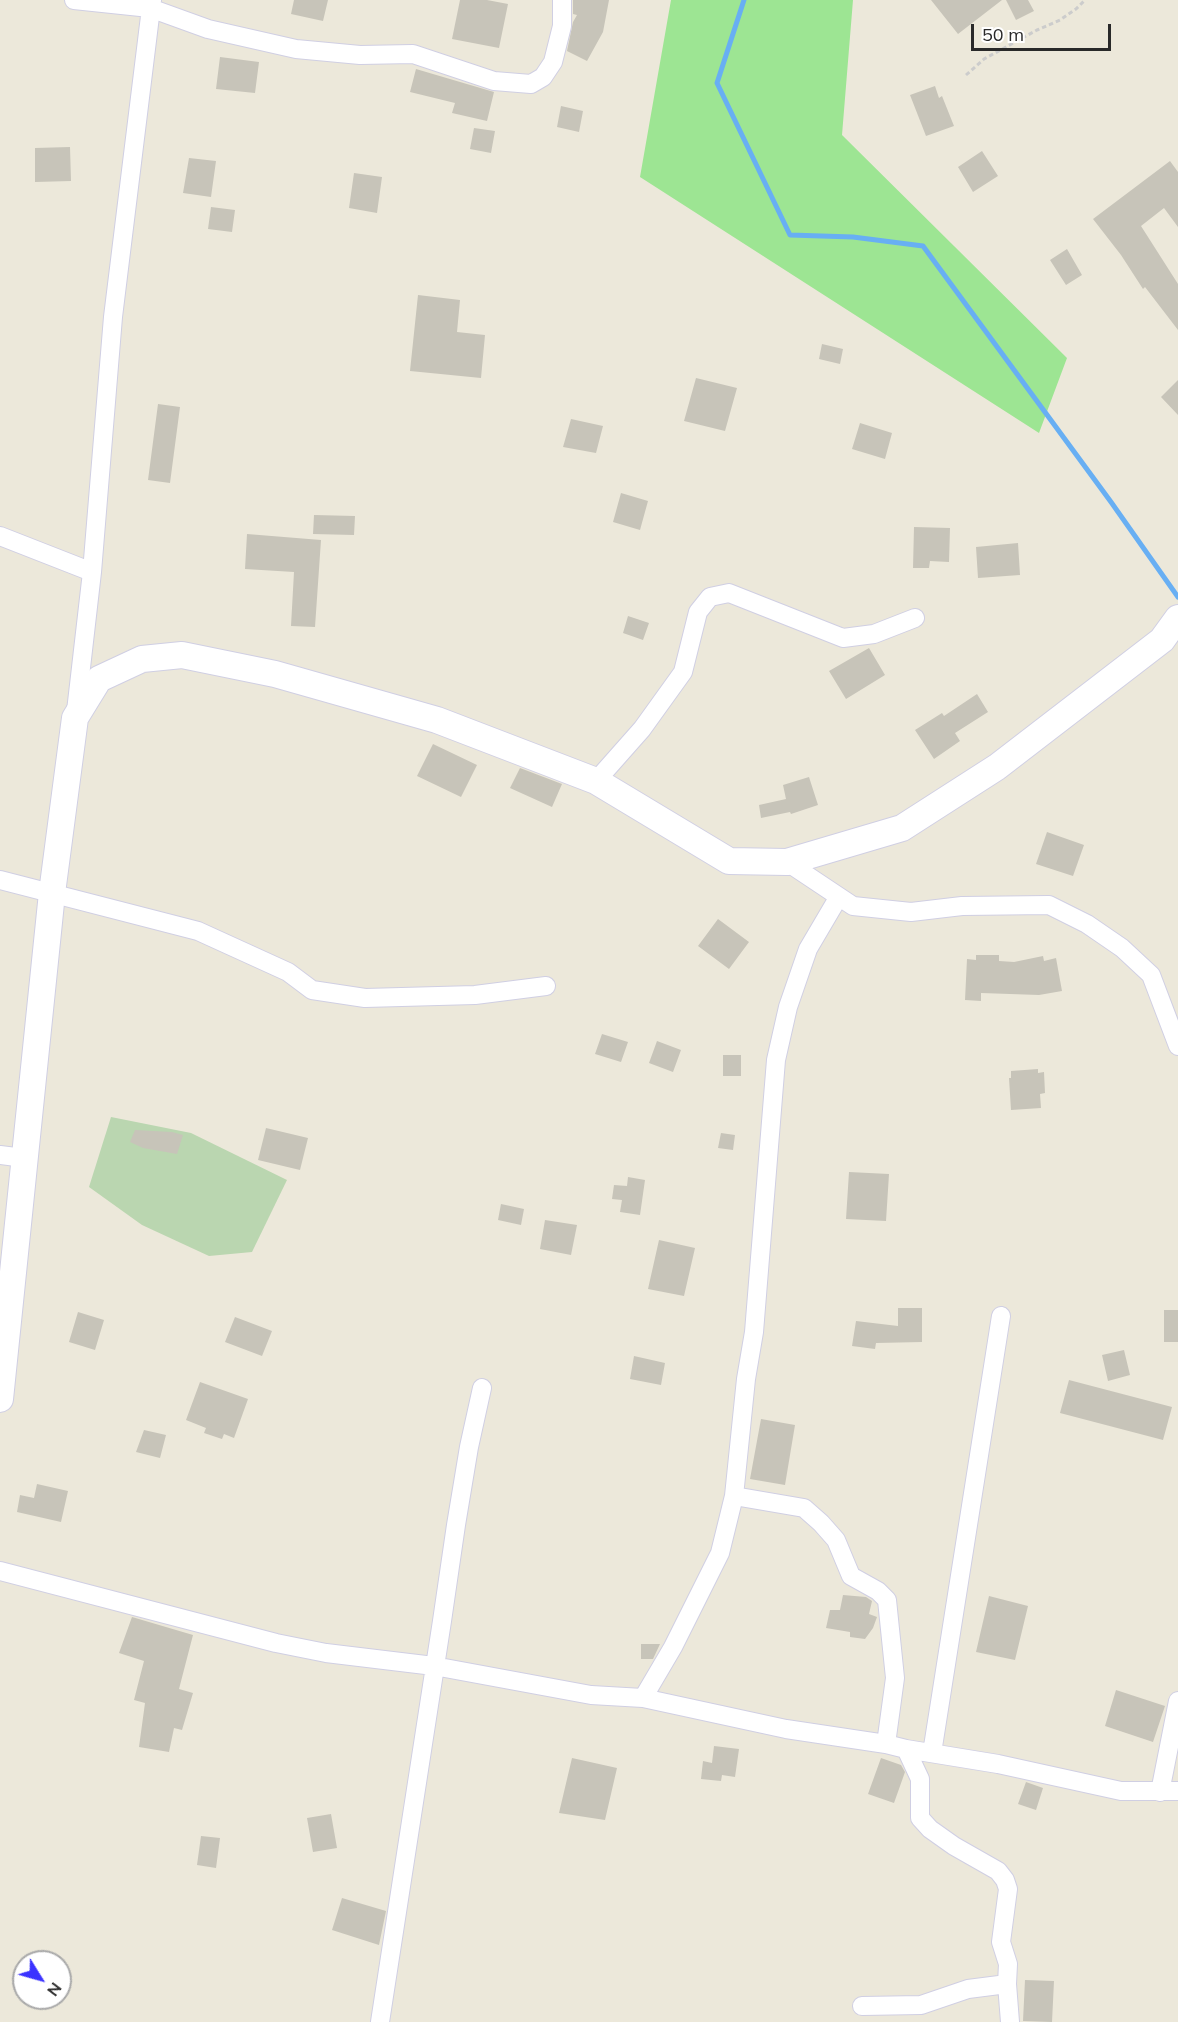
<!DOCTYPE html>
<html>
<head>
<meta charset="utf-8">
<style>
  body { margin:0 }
  #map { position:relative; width:1178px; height:2022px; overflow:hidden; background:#ece8da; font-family:Mulish,sans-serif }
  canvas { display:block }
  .north { position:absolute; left:12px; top:1950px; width:60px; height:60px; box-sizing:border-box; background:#fff; border:2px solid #a9a9a9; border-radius:50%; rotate:127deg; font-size:16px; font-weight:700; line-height:24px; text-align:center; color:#292929 }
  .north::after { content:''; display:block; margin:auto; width:21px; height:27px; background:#3b33ff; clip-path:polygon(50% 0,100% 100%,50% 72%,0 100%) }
  .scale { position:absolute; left:971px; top:24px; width:140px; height:27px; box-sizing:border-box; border:3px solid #292929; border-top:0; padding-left:8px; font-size:18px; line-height:21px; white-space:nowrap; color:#292929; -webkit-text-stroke:4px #fff; paint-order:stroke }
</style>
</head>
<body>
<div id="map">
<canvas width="1178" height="2022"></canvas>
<div class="north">N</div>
<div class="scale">50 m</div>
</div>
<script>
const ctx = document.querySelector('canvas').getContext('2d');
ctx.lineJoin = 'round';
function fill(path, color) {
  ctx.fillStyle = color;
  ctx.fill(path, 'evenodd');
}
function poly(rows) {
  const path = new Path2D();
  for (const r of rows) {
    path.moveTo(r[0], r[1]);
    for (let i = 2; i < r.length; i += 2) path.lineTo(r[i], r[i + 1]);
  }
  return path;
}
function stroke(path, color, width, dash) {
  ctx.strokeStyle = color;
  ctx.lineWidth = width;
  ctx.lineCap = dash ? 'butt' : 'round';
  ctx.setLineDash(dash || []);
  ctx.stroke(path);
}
fill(poly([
  [671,0,853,0,842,135,1067,358,1039,433,640,177]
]), '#9de593');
fill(poly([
  [111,1117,191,1133,287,1180,252,1252,209,1256,142,1225,89,1187]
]), '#bad6b0');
stroke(poly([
  [744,0,717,83,790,235,853,237,923,246,1111,502,1178,597]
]), '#68aff3', 5);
fill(poly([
  [294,0,328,0,323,21,291,14],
  [460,0,487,0,508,4,499,48,452,39],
  [573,0,609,0,603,32,587,61,567,51,573,22,577,15,573,14],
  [931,0,1002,0,958,34],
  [1006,0,1028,0,1034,11,1016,20],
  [220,57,259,62,255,93,216,89],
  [416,69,494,92,487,121,452,113,455,103,410,92],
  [935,86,939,98,942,96,954,126,926,136,910,95],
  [561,106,583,111,579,132,557,127],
  [474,128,495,131,491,153,470,149],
  [70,147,71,181,35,182,35,148],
  [982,151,998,176,973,192,958,167],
  [189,158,216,161,211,197,183,193],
  [1170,161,1178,172,1178,227,1164,208,1141,226,1178,284,1178,330,1145,287,1143,289,1121,255,1093,219],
  [354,173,382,177,377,213,349,208],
  [211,207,235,210,232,232,208,229],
  [1067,249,1082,275,1066,285,1050,260],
  [418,295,460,300,457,332,485,335,481,378,410,371],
  [822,344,843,349,840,364,819,359],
  [696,378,737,388,725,431,684,421],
  [1178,380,1178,415,1161,397],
  [158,404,180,407,170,483,148,480],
  [571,419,603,426,596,453,563,447],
  [860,423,892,433,885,459,852,449],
  [621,493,648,501,640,530,613,522],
  [314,515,355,516,354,535,313,534],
  [914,527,950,528,949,562,930,561,929,568,913,568],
  [247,534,321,540,315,627,291,626,294,572,245,569],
  [1018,543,1020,575,978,578,976,547],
  [628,616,649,623,643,640,623,633],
  [869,648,885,675,846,699,829,671],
  [977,694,988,712,955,733,960,741,934,759,915,730,942,713,944,716],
  [433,744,477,765,461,797,417,776],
  [520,768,562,784,552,807,510,788],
  [809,777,818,805,791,814,790,812,761,818,759,805,786,799,783,785],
  [1047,832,1084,845,1073,876,1036,864],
  [718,919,749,942,729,969,698,946],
  [976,955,999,955,999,961,1014,962,1043,956,1044,961,1056,958,1062,991,1039,995,981,993,981,1001,965,1000,967,959,976,960],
  [602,1034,628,1042,621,1062,595,1054],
  [657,1041,681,1050,673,1072,649,1063],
  [723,1055,741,1055,741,1076,723,1076],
  [1038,1069,1038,1073,1044,1072,1045,1093,1040,1094,1041,1108,1011,1110,1009,1078,1011,1078,1011,1071],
  [266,1128,308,1138,300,1170,258,1160],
  [135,1130,172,1132,183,1135,177,1154,143,1148,130,1142],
  [721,1133,735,1135,733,1150,718,1148],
  [849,1172,889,1174,886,1221,846,1219],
  [628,1177,645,1180,640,1215,620,1212,622,1200,612,1199,614,1185,627,1186],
  [501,1204,524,1209,521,1225,498,1220],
  [545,1220,577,1225,571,1255,540,1249],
  [659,1240,695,1248,684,1296,648,1289],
  [898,1308,922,1308,922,1342,876,1343,875,1349,852,1346,856,1321,898,1326],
  [1164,1310,1178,1310,1178,1342,1164,1342],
  [78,1312,104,1320,95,1350,69,1342],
  [235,1317,272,1331,262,1356,225,1342],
  [1124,1350,1130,1375,1108,1381,1102,1355],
  [634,1356,665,1363,661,1385,630,1379],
  [1069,1380,1172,1407,1163,1440,1060,1413],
  [200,1382,248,1399,234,1438,224,1434,222,1439,204,1433,206,1428,186,1420],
  [761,1419,795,1425,785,1485,750,1479],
  [144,1430,166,1435,160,1458,136,1452],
  [37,1484,68,1491,61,1522,17,1512,20,1495,34,1498],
  [843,1595,866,1597,872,1601,869,1614,877,1617,873,1628,865,1639,850,1637,850,1632,826,1628,830,1610,840,1610],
  [989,1596,1028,1606,1015,1660,976,1652],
  [132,1617,193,1635,179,1689,193,1693,182,1730,174,1728,169,1752,139,1747,145,1703,134,1700,144,1661,119,1653],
  [641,1644,660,1644,653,1659,641,1659],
  [1116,1690,1165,1706,1153,1742,1105,1726],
  [714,1746,739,1749,735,1777,722,1775,721,1781,701,1779,703,1761,712,1763],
  [572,1758,617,1768,605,1820,559,1813],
  [881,1758,901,1765,905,1772,894,1803,868,1794],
  [1026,1782,1043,1788,1036,1810,1018,1804],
  [331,1814,337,1848,313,1852,307,1818],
  [201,1836,220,1838,216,1868,197,1865],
  [342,1898,386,1911,379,1945,332,1930],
  [1025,1980,1054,1981,1052,2022,1023,2021]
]), '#c7c4b9');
const minor = poly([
  [74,0,150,8,208,29,296,49,360,55,413,54,494,81,531,84,543,77,553,62,562,26,562,0],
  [0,536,92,572],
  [76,711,92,572,113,317,152,0],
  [596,781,642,729,683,672,698,612,710,597,729,593,843,638,874,634,915,618],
  [787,862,853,906,911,912,962,906,1049,905,1087,924,1122,948,1151,975,1178,1046],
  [0,880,198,931,288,972,312,990,365,998,475,995,546,986],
  [0,1155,24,1158],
  [734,1496,804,1508,821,1523,836,1540,851,1576,878,1591,887,1600,895,1678,886,1744],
  [0,1571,276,1643,326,1653,434,1666,591,1695,643,1698,786,1729,886,1744,906,1749,998,1764,1121,1791,1178,1791],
  [643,1698,673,1647,720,1553,734,1496,746,1379,754,1332,776,1060,788,1007,808,949,838,898],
  [906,1749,920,1779,920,1818,930,1829,954,1846,998,1871,1005,1880,1008,1889,1001,1942,1008,1964,1007,1984,1010,2022],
  [932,1753,1001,1316],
  [1160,1792,1178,1701],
  [862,2006,921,2005,968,1989,1007,1984],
  [380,2022,442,1621,456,1525,469,1447,482,1388]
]);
const secondary = poly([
  [0,1399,52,893,75,718,99,679,142,659,182,655,275,674,437,720,596,781,729,861,787,862,902,828,997,767,1162,640,1178,618]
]);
stroke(minor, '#d0cfe3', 20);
stroke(secondary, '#d0cfe3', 28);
stroke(poly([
  [966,75,984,59,1037,30,1060,20,1076,9,1085,0]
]), '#ccc', 3, [4.5, 3]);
stroke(minor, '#fff', 18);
stroke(secondary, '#fff', 26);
</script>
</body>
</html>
